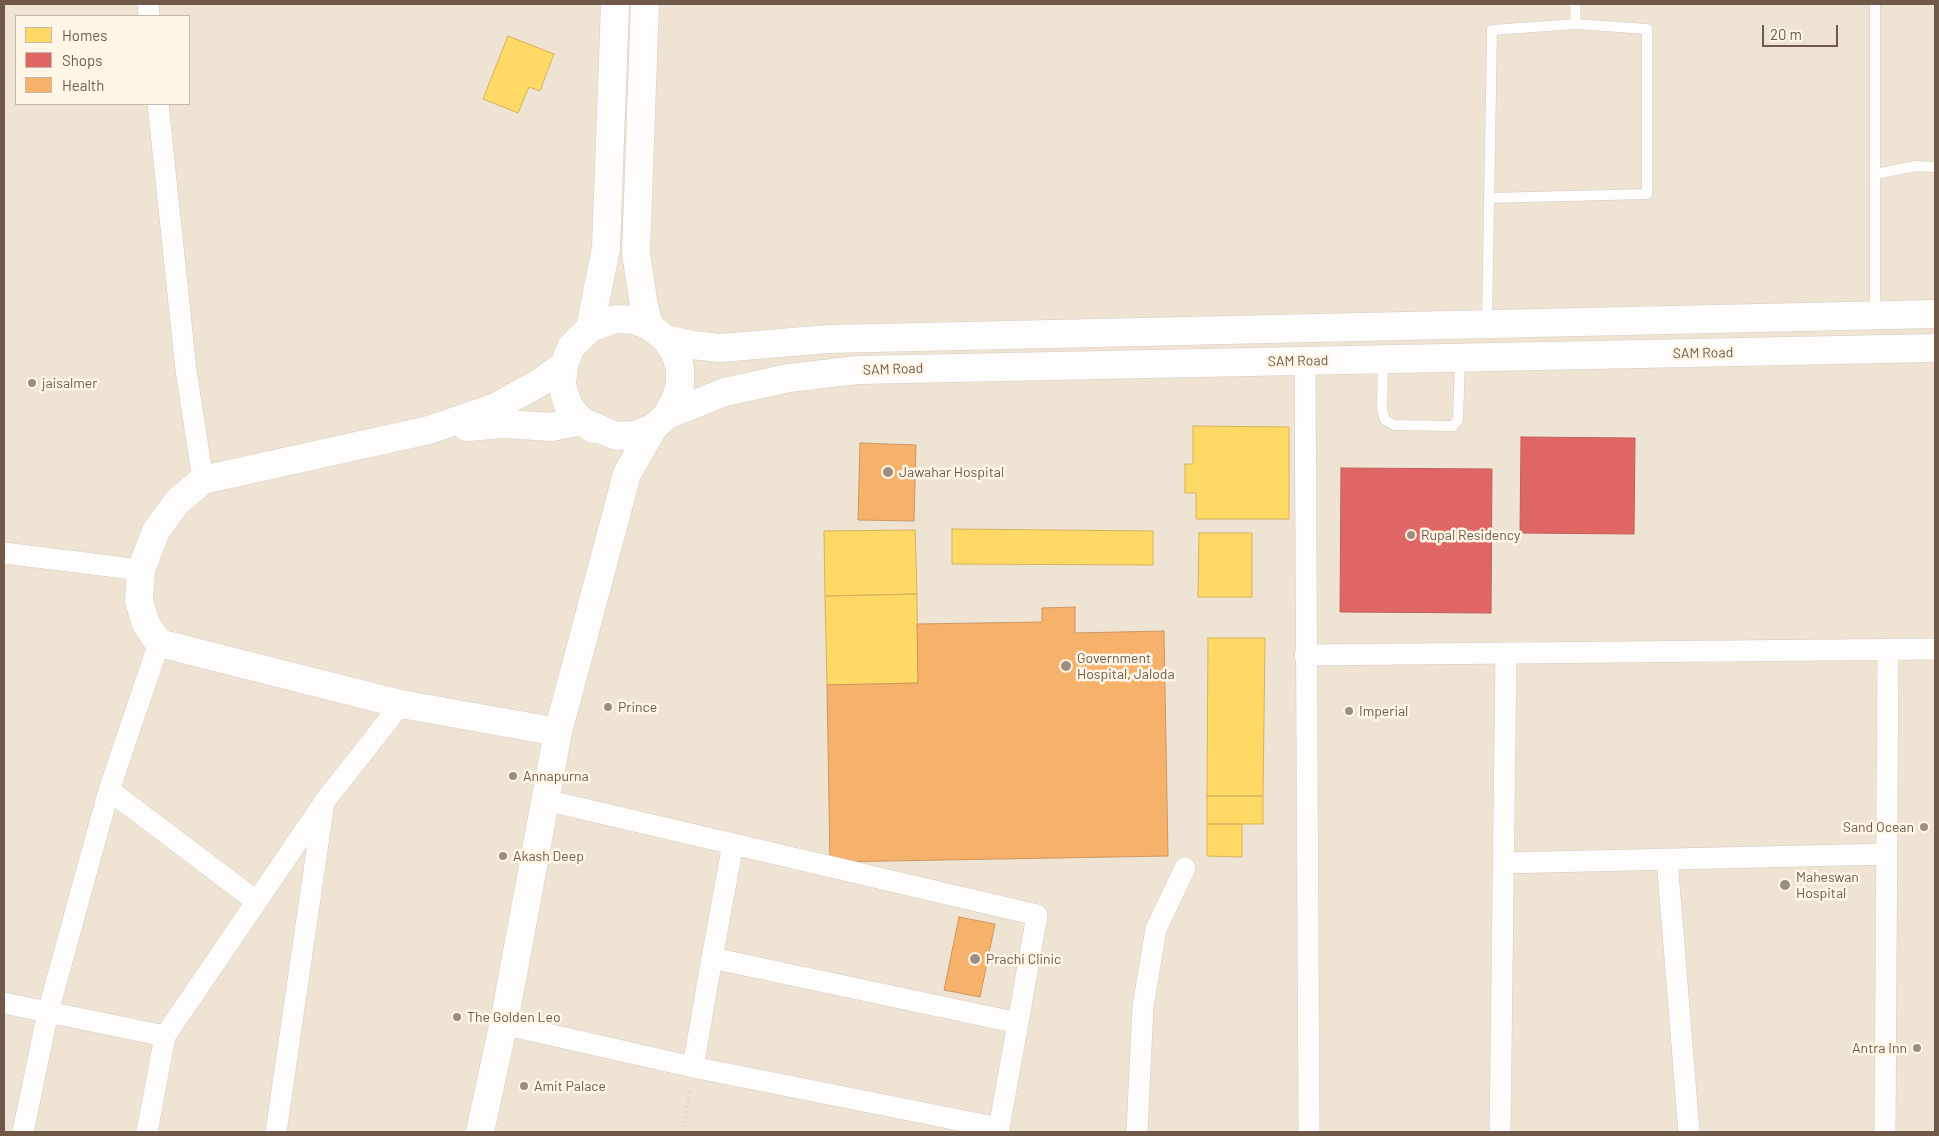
<!DOCTYPE html>
<html>
<head>
<meta charset="utf-8">
<style>
  body { margin:0 }
  #map { position:relative; width:1939px; height:1136px; overflow:hidden; background:#f5f0e7; font-family:Barlow,sans-serif }
  canvas { display:block }
  .frame { position:absolute; inset:0; border:5px solid #715949; pointer-events:none }
  .legend { position:absolute; left:15px; top:15px; width:175px; height:90px; box-sizing:border-box; background:#fff6e7; border:1px solid #c6b7a8; margin:0; padding:6px 9px; list-style:none; font-size:15px; color:#715949 }
  .legend li { display:flex; align-items:center; gap:10px; height:25px }
  .legend b { width:25px; border:1px solid #c6b7a8 }
  .scale { position:absolute; left:1762px; top:25px; width:76px; height:22px; box-sizing:border-box; border:2px solid #715949; border-top:0; padding-left:6px; font-size:15px; line-height:18px; white-space:nowrap; color:#715949; -webkit-text-stroke:4px #fff6e7; paint-order:stroke }
</style>
</head>
<body>
<div id="map">
<canvas width="1939" height="1136"></canvas>
<div class="frame"></div>
<ul class="legend">
<li><b style="height:14px;background:#ffd966"></b>Homes</li>
<li><b style="height:14px;background:#e06666"></b>Shops</li>
<li><b style="height:14px;background:#f6b26b"></b>Health</li>
</ul>
<div class="scale">20 m</div>
</div>
<script>
const ctx = document.querySelector('canvas').getContext('2d');
ctx.lineJoin = 'round';
function fill(path, color) {
  ctx.fillStyle = color;
  ctx.fill(path, 'evenodd');
}
function poly(rows) {
  const path = new Path2D();
  for (const r of rows) {
    path.moveTo(r[0], r[1]);
    for (let i = 2; i < r.length; i += 2) path.lineTo(r[i], r[i + 1]);
  }
  return path;
}
function stroke(path, color, width, dash) {
  ctx.strokeStyle = color;
  ctx.lineWidth = width;
  ctx.lineCap = dash ? 'butt' : 'round';
  ctx.setLineDash(dash || []);
  ctx.stroke(path);
}
function write(font, color, halo, rows, align = 'center') {
  ctx.font = font + ' Barlow,sans-serif';
  ctx.lineWidth = 5;
  ctx.setLineDash([]);
  ctx.textBaseline = 'middle';
  ctx.strokeStyle = halo;
  ctx.fillStyle = color;
  for (const [text, x, y, turn = 0] of rows) {
    ctx.save();
    ctx.translate(x, y);
    ctx.rotate((+turn || 0) * Math.PI / 180);
    ctx.textAlign = isNaN(turn) ? turn : align;
    if (halo) ctx.strokeText(text, 0, 0);
    ctx.fillText(text, 0, 0);
    ctx.restore();
  }
}
fill(poly([
  [4,4,1935,4,1935,1132,4,1132],
  [16,16,189,16,189,104,16,104]
]), '#efe3d4');
const homes = poly([
  [508,36,554,54,540,91,529,87,518,113,483,99,508,36],
  [1193,426,1289,427,1289,519,1196,519,1196,493,1185,493,1185,464,1193,464,1193,426],
  [952,529,1153,531,1153,565,952,564,952,529],
  [915,530,917,594,825,596,824,531,915,530],
  [1199,533,1252,533,1252,597,1198,597,1199,533],
  [917,594,918,683,827,685,825,596,917,594],
  [1208,638,1265,638,1263,796,1207,796,1208,638],
  [1207,796,1263,796,1263,824,1207,824,1207,796],
  [1207,824,1242,824,1242,857,1207,856,1207,824]
]);
fill(homes, '#ffd966');
stroke(homes, '#d4b35d', 1);
const shops = poly([
  [1521,437,1635,438,1634,534,1520,533,1521,437],
  [1341,468,1492,469,1491,613,1340,612,1341,468]
]);
fill(shops, '#e06666');
stroke(shops, '#bf625d', 1);
const health = poly([
  [860,443,916,445,914,521,858,520,860,443],
  [1075,607,1075,633,1164,631,1168,856,830,862,827,685,918,683,917,624,1042,622,1042,608,1075,607],
  [959,917,995,924,980,997,944,990,959,917]
]);
fill(health, '#f6b26b');
stroke(health, '#ce9761', 1);
const lane = poly([
  [1875,4,1875,315],
  [1875,174,1916,166,1935,167],
  [1489,198,1647,194,1647,29,1576,24],
  [1487,323,1492,30,1576,24,1575,4],
  [1383,360,1382,409,1385,420,1394,425,1453,426,1458,420,1460,359]
]);
const street = poly([
  [148,4,149,16],
  [158,104,186,370,203,480],
  [1305,361,1309,1132],
  [4,553,141,570],
  [1305,655,1935,649],
  [109,790,256,901],
  [545,800,1037,915,1018,1023,712,958,733,844],
  [1667,859,1689,1132],
  [1503,863,1887,854],
  [712,958,693,1067,999,1128,1018,1023],
  [4,1003,165,1036],
  [503,1024,693,1067],
  [23,1132,48,1012,109,790,159,643],
  [147,1132,165,1036,321,807],
  [276,1132,324,802,401,704],
  [1137,1132,1143,1006,1156,929,1185,868],
  [1500,1132,1506,653],
  [1885,1132,1888,649]
]);
const secondary = poly([
  [645,4,636,253,644,306,649,326],
  [590,328,606,248,615,4],
  [666,339,692,345,720,348,829,339,1935,314],
  [667,415,725,392,789,378,858,370,1935,348],
  [467,427,504,424,552,427,581,421,593,429],
  [558,732,401,704,159,643,146,624,139,601,141,570,156,531,177,502,203,480,429,430,496,407,539,383,564,365,571,347,590,328,616,319,633,320,649,326,666,339,675,353,680,368,680,385,675,400,667,415,653,428,635,435,616,436,581,421,568,405,562,385,564,365],
  [480,1132,505,1017,558,732,627,474,653,428]
]);
stroke(lane, '#d3cbc2', 11);
stroke(street, '#d3cbc2', 22);
stroke(secondary, '#d6cdc3', 29);
stroke(poly([
  [683,1132,690,1088]
]), '#d7cfc9', 3, [1, 4]);
stroke(lane, '#fefdfb', 10);
stroke(street, '#fefdfb', 21);
stroke(secondary, '#fefdfb', 28);
for (const [x, y, r, color] of [
  [32,383,5,"#9f8e80"],
  [888,472,6,"#9f8e80"],
  [1411,535,5,"#9f8e80"],
  [1066,666,6,"#9f8e80"],
  [608,707,5,"#9f8e80"],
  [1349,711,5,"#9f8e80"],
  [513,776,5,"#9f8e80"],
  [1924,827,5,"#9f8e80"],
  [503,856,5,"#9f8e80"],
  [1785,885,6,"#9f8e80"],
  [975,959,6,"#9f8e80"],
  [457,1017,5,"#9f8e80"],
  [1917,1048,5,"#9f8e80"],
  [524,1086,5,"#9f8e80"]
]) {
  const dot = new Path2D();
  dot.arc(x, y, r, 0, 2 * Math.PI);
  ctx.fillStyle = color;
  ctx.fill(dot);
  stroke(dot, '#fff6e7', 2);
}
write('14px', '#715949', '#fff6e7', [
  ["SAM Road",1703,353,-1],
  ["SAM Road",1298,361,-1],
  ["SAM Road",893,369,-2]
]);
write('14px', '#715949', '#fff6e7', [
  ["jaisalmer",42,383],
  ["Jawahar Hospital",899,472],
  ["Rupal Residency",1421,535],
  ["Government",1077,658],
  ["Hospital, Jaloda",1077,674],
  ["Prince",618,707],
  ["Imperial",1359,711],
  ["Annapurna",523,776],
  ["Sand Ocean",1914,827,"right"],
  ["Akash Deep",513,856],
  ["Maheswan",1796,877],
  ["Hospital",1796,893],
  ["Prachi Clinic",986,959],
  ["The Golden Leo",467,1017],
  ["Antra Inn",1907,1048,"right"],
  ["Amit Palace",534,1086]
], 'left');
</script>
</body>
</html>
